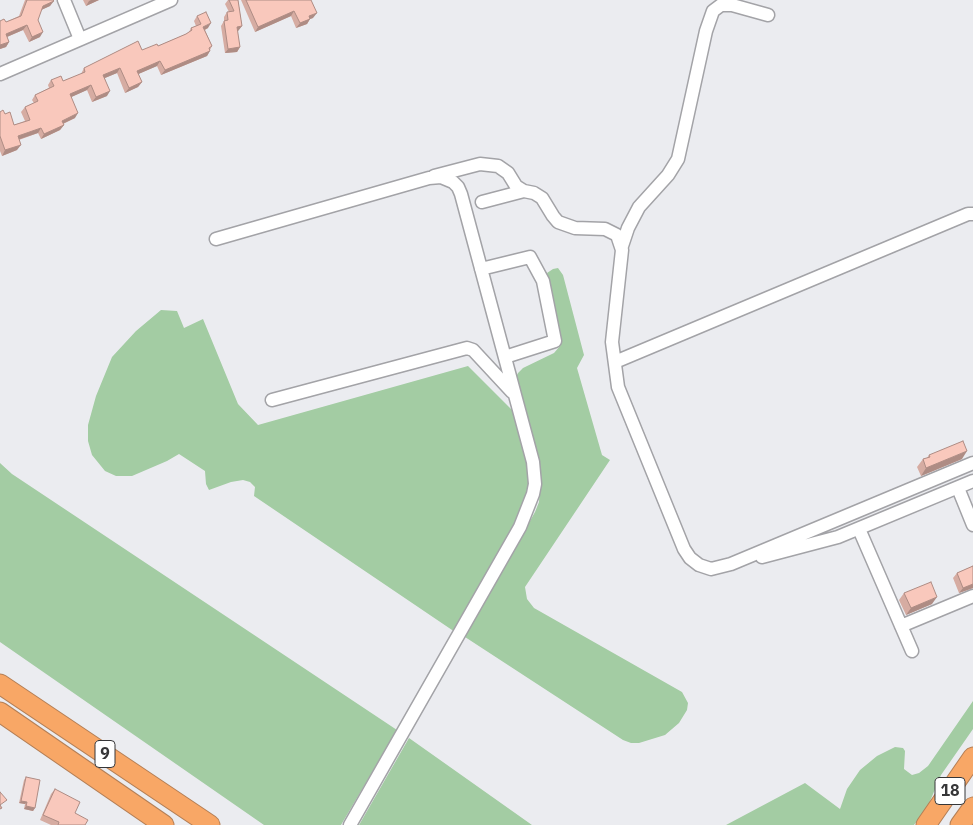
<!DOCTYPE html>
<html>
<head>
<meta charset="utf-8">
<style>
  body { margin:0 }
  canvas { display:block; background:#ebecf0 }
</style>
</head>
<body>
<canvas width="973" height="825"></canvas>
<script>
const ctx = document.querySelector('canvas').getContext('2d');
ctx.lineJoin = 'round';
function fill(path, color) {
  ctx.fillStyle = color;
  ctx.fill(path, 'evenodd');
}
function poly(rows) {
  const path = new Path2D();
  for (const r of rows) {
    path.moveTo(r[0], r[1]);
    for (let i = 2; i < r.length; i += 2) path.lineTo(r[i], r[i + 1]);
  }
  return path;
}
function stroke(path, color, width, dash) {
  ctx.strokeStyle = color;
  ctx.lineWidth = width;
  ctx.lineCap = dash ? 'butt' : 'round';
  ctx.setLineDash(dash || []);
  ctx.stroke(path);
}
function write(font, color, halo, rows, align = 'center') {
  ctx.font = font + ' "IBM Plex Sans",sans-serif';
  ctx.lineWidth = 4;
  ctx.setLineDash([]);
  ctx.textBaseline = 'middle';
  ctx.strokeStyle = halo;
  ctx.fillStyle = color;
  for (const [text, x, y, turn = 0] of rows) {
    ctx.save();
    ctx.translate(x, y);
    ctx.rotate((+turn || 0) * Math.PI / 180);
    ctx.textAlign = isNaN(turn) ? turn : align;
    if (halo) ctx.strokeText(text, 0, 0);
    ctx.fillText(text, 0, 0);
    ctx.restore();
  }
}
fill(poly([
  [558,268,563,275,584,355,577,368,602,455,610,460,525,587,527,599,534,608,682,692,688,703,687,710,679,723,665,735,639,743,631,743,623,740,465,637,535,512,539,502,541,470,514,381,518,373,523,368,554,353,560,346,561,338,547,273,553,269],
  [161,310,177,311,184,328,203,319,238,404,258,425,468,366,513,411,529,466,529,496,522,512,455,632,254,496,255,487,250,482,243,480,231,482,209,490,206,484,205,471,179,454,167,461,132,476,116,476,105,471,92,455,88,441,88,425,96,396,112,357,136,331],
  [0,463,12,474,397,730,341,825,264,825,0,642],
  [973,701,973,729,941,775,928,806,914,825,726,825,805,783,840,809,847,789,860,770,877,756,895,747,903,748,905,751,904,769,912,775,919,773,928,766],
  [409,738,532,825,359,825]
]), '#a3cca3');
const minor = poly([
  [64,0,80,39],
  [0,74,171,0],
  [434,176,480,164,498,166,508,173,516,186,524,191,534,193,542,198,553,216,558,222,575,228,605,229,617,235,622,250,612,342,618,387,684,549,690,558,699,565,711,569,731,564,973,463],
  [482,202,524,191],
  [216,239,429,178,441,177,453,182,458,187,461,194,533,462,535,484,533,494,520,527,350,825],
  [622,246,628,228,639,207,668,175,678,159,706,31,713,11,721,5,732,5,768,15],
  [481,269,530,257,543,281,555,341,505,357],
  [615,362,968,214,973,214],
  [272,400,467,348,473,350,512,392],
  [958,488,973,525],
  [859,529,912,651],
  [762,557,838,537,973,481],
  [901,626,973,596]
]);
const highway = poly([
  [0,684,210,825],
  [0,712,164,825],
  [926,825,973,757],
  [960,825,973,807]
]);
stroke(minor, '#a3a3a7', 15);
stroke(highway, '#b47f56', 21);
stroke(minor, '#fff', 12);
stroke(highway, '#f8a766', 19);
fill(poly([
  [25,0,53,0,50,6,41,10,38,20,40,37,29,42,23,30,7,37,9,42,6,47,0,49,0,21,6,22,19,16],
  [83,0,99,0,86,6],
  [228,0,238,0,242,26,238,31,237,31,240,47,237,52,225,53,221,26,224,21,224,17,227,12,229,12,225,4],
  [241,0,311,0,313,18,310,19,307,24,296,28,291,16,255,32],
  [197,16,208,28,205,30,212,46,207,56,161,75,157,66,138,74,142,82,138,87,125,93,117,73,105,78,107,96,92,102,87,90,71,97,75,118,63,124,64,125,60,130,41,139,38,133,19,140,17,150,2,156,0,151,0,112,5,114,14,125,25,121,21,112,25,107,34,103,32,100,35,95,49,88,48,85,51,80,63,81,81,74,84,68,142,50,158,46,186,34,189,32,191,28,196,26,194,21],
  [929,455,962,459,921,476,917,467,923,459,927,458],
  [973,566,973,588,959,593,953,578,957,573],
  [904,593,932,604,906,615,899,600],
  [26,777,35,808,33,811,24,809,25,804,19,803,24,780],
  [55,789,85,825,51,825,40,820,51,794]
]), '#d6aca2');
fill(poly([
  [91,0,99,0,86,6,89,1],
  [54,1,50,6,39,11,43,6],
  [294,11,291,16,255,32,258,27],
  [317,13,313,18,310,19,307,24,296,28,300,23,309,16],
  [211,23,208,28,200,32,203,27],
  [27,25,23,30,2,39,6,34],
  [242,26,238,31,234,31,237,27],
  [43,32,40,37,29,42,32,37],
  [9,42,6,47,0,49,0,45],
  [240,47,237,52,225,53,228,49],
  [210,51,207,56,161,75,165,70],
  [160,61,157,66,134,76,137,71],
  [120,68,117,73,100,80,103,75],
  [142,82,138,87,125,93,129,88],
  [91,85,87,90,67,99,70,94],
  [110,91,107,96,92,102,96,97],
  [78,113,75,118,58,126,62,121],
  [64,125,60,130,41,139,44,134],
  [41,128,38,133,14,141,18,136],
  [21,145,17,150,2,156,5,150],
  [967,451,962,459,921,476,926,468],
  [973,584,973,588,959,593,963,588],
  [937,597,932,604,906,615,911,608],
  [21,801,27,802,25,804,19,803],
  [26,806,35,808,33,811,24,809]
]), '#ae8c84');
const building = poly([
  [27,0,53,0,54,1,43,6,38,20,43,32,32,37,27,25,6,34,9,42,0,45,0,21,4,19,6,22,21,16,27,0],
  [229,0,238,0,242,26,237,27,240,47,228,49,224,21,228,20,227,12,234,11,229,0],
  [246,0,311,0,317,13,309,16,310,19,300,23,294,11,258,27,246,0],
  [206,12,211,23,203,27,212,46,209,48,210,51,165,70,160,61,137,71,142,82,129,88,120,68,103,75,110,91,96,97,91,85,70,94,78,113,62,121,64,125,44,134,41,128,18,136,21,145,5,150,0,136,0,112,3,110,5,114,10,112,14,125,30,120,25,107,38,101,35,95,54,86,51,80,61,76,63,81,85,72,84,68,138,41,142,50,157,44,158,46,186,34,192,30,191,28,201,24,197,16,206,12],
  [963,441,967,451,926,468,923,459,930,457,929,455,963,441],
  [973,566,973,584,963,588,957,573,973,566],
  [931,582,937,597,911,608,904,593,931,582],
  [26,777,40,780,35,808,26,806,27,802,21,801,26,777],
  [55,789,80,802,75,813,88,820,85,825,58,825,59,822,43,815,55,789],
  [0,792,7,800,0,805,2,808,0,809,0,792]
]);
fill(building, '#f9c8bc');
stroke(building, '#ae8c84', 1);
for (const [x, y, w] of [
  [105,754,20],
  [950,791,30]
]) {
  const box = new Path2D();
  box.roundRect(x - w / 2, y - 13.5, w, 27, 4);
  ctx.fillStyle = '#fff';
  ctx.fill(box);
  stroke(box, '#363638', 1);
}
write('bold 16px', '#363638', null, [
  ["9",105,754],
  ["18",950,791]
]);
</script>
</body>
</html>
